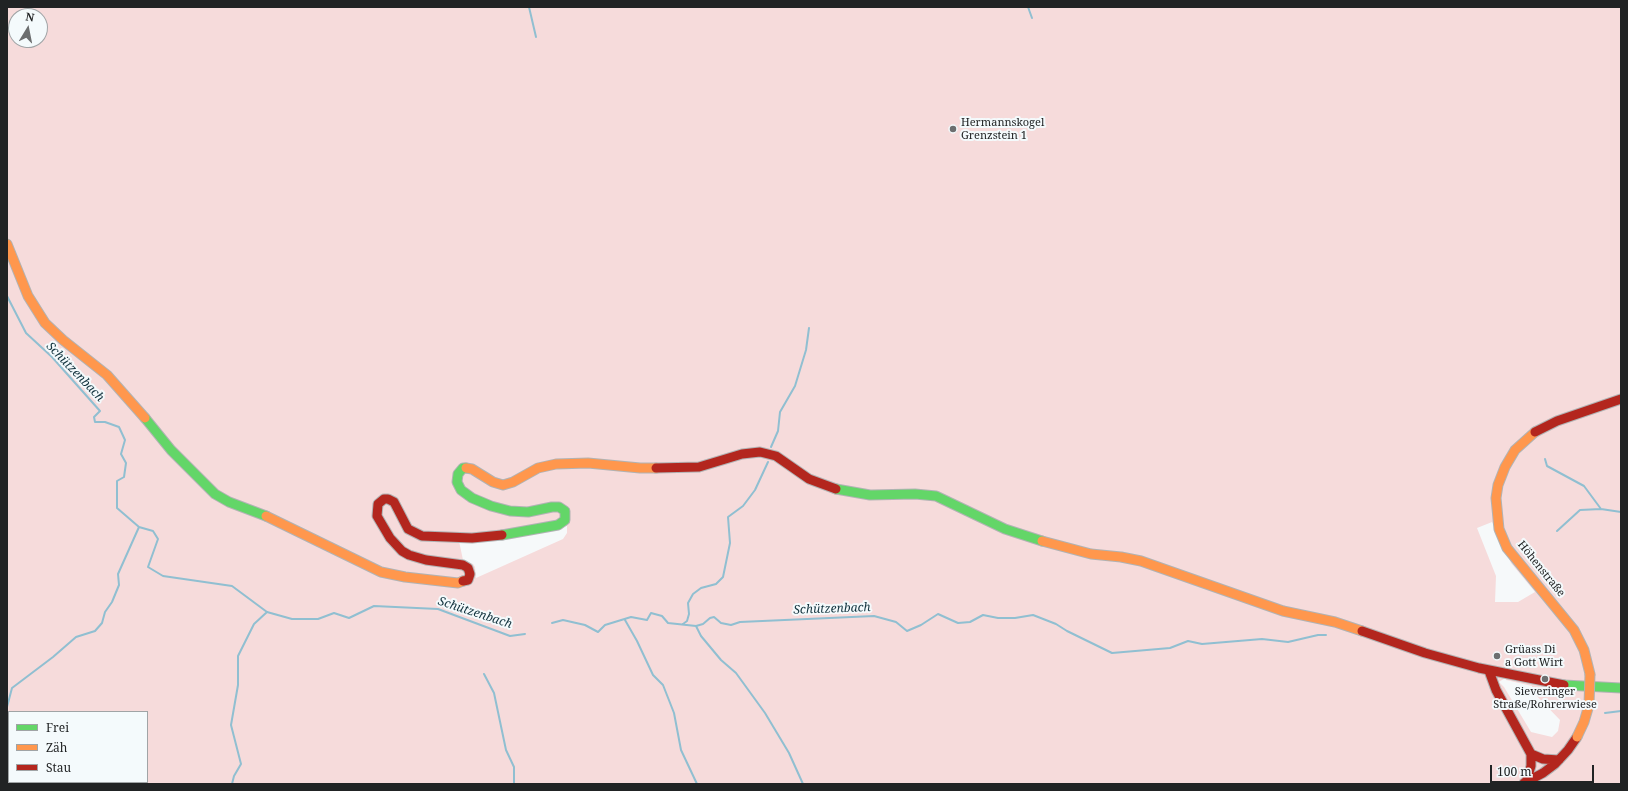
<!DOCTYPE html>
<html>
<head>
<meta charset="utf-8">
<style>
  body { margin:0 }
  #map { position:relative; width:1628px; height:791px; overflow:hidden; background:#f6f9fa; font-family:"Noto Serif",serif }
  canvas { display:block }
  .frame { position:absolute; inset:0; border:8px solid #212324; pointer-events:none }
  .legend { position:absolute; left:8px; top:711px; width:140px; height:72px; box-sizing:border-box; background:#f4fafc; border:1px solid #a0a4a6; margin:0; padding:5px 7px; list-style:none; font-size:12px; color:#212324 }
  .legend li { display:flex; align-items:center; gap:8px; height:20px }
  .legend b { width:20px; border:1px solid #a0a4a6 }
  .north { position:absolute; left:8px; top:8px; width:40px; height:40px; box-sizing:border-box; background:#f4fafc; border:1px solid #a0a4a6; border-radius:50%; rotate:10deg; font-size:11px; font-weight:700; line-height:16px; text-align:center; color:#212324 }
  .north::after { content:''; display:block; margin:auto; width:14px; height:18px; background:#6c6e6f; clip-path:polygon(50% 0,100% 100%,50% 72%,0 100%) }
  .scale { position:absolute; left:1490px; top:765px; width:104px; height:18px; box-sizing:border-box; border:2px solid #212324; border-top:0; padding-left:5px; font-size:12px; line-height:14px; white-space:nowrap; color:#212324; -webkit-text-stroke:3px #f4fafc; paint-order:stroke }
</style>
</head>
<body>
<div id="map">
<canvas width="1628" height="791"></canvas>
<div class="frame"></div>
<ul class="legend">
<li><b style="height:5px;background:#63d668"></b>Frei</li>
<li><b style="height:5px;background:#ff974d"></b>Zäh</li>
<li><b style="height:5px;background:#b3261e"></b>Stau</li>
</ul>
<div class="north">N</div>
<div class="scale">100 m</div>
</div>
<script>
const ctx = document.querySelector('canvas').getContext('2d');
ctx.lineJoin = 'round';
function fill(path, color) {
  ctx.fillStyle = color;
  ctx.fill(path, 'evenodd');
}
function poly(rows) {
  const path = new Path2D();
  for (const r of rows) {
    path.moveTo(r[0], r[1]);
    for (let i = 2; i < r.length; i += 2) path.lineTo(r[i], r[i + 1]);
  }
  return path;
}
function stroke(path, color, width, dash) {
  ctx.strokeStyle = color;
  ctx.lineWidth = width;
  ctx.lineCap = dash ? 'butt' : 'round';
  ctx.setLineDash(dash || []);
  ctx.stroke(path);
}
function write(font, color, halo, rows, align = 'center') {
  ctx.font = font + ' "Noto Serif",serif';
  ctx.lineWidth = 4;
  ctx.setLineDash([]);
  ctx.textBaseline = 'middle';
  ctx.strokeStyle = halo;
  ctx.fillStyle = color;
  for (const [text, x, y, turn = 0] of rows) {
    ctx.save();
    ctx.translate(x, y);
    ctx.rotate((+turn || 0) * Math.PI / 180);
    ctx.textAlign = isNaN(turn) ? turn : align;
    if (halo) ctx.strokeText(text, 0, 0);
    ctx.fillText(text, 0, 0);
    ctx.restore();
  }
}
fill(poly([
  [7,7,1621,7,1621,784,7,784],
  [16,16,40,16,40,40,16,40],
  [1492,522,1511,563,1535,592,1518,602,1495,602,1496,576,1477,528],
  [567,526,567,533,563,539,476,578,475,567,473,564,463,560,459,541,498,539],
  [1505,678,1506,680,1532,686,1532,691,1560,720,1558,731,1552,737,1531,732,1504,687,1499,682],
  [9,712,147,712,147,782,9,782]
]), '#f6dbdb');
stroke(poly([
  [529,7,536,37],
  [1028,7,1032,18],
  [7,296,26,333,52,357,100,411,94,417,95,422,105,422,119,427,125,440,121,454,126,463,124,477,117,481,117,508,139,527,153,531,158,539,148,567,163,576,232,586,267,612,292,619,318,619,334,613,349,618,374,606,438,609,510,636,525,634],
  [771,447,778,431,780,412,795,386,806,350,809,328],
  [1545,459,1547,466,1584,486,1601,509],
  [1557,531,1580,510,1601,509,1621,512],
  [625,620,637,641,653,675,663,685,674,713,681,750,697,784],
  [552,623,563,620,585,625,598,632,605,625,631,617,647,620,651,613,662,616,668,623,696,626,703,624,710,618,714,617,721,623,731,625,740,622,874,616,896,622,907,631,921,625,938,614,958,623,970,622,983,615,998,618,1015,618,1033,615,1056,624,1067,631,1112,653,1170,648,1188,641,1202,644,1262,639,1288,642,1318,635,1326,635],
  [683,624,687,621,689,614,688,603,693,594,701,588,716,584,723,577,730,543,728,517,743,506,755,490,768,462],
  [696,626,701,636,721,660,736,673,765,713,789,753,803,784],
  [484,674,494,693,506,750,514,767,514,784],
  [7,707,12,688,53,657,76,637,95,631,102,623,105,612,112,602,119,585,118,574,139,527],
  [1605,713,1621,711],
  [232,784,234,776,241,764,231,725,238,685,238,656,254,624,267,612]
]), '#90bfd1', 2);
const fast = poly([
  [145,418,171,450,215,494,229,502,266,516],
  [466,468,463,468,458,474,457,482,461,490,472,498,491,506,510,511,528,512,552,507,559,507,565,511,565,520,558,525,502,535],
  [836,489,870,495,915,494,936,496,1005,529,1042,541],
  [1564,685,1621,688]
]);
const slow = poly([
  [7,244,28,296,45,323,63,340,107,375,145,418],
  [1535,432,1515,450,1505,467,1498,485,1496,498,1499,529,1507,548,1574,630,1584,650,1590,674],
  [466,468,472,469,493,482,503,485,513,482,538,468,556,464,588,463,640,468,656,468],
  [266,516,381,572,405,577,458,583,463,581],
  [1042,541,1091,554,1121,557,1141,561,1283,611,1335,622,1362,631]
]);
const jam = poly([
  [1535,432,1557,421,1621,399],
  [656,468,699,467,742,454,760,452,776,456,809,479,836,489],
  [463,581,468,580,470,574,468,568,463,565,426,560,409,555,402,551,390,538,377,516,378,504,384,499,388,499,394,502,408,529,422,536,472,538,502,535],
  [1362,631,1425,653,1479,668,1564,685],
  [1489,671,1496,690,1531,754,1531,766,1526,782],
  [1531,754,1543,759,1559,760],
  [1524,783,1543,773,1555,764,1568,750,1577,737]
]);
stroke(fast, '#b1b3b4', 11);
stroke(slow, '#b1b3b4', 11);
stroke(jam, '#b1b3b4', 11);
stroke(fast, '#63d668', 9);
stroke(slow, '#ff974d', 9);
stroke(jam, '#b3261e', 9);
const slowBridge = poly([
  [1577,737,1584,722,1589,705,1590,674]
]);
stroke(slowBridge, '#b1b3b4', 11, []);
stroke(slowBridge, '#ff974d', 9);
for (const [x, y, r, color] of [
  [953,129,4,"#6c6e6f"],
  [1497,656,4,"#6c6e6f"],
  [1545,679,4,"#6c6e6f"]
]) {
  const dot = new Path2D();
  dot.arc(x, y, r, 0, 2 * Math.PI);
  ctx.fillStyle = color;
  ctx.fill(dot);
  stroke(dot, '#f4fafc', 1.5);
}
write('11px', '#212324', '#f4fafc', [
  ["Hermannskogel",961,123],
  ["Grenzstein 1",961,136],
  ["Grüass Di",1505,650],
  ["a Gott Wirt",1505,663],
  ["Sieveringer",1545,692,"center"],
  ["Straße/Rohrerwiese",1545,705,"center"]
], 'left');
write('11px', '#212324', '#f4fafc', [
  ["Höhenstraße",1541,569,51]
]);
write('italic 12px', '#13333e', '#f4fafc', [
  ["Schützenbach",75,372,46],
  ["Schützenbach",832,609,-2],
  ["Schützenbach",475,613,18]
]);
</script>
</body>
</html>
